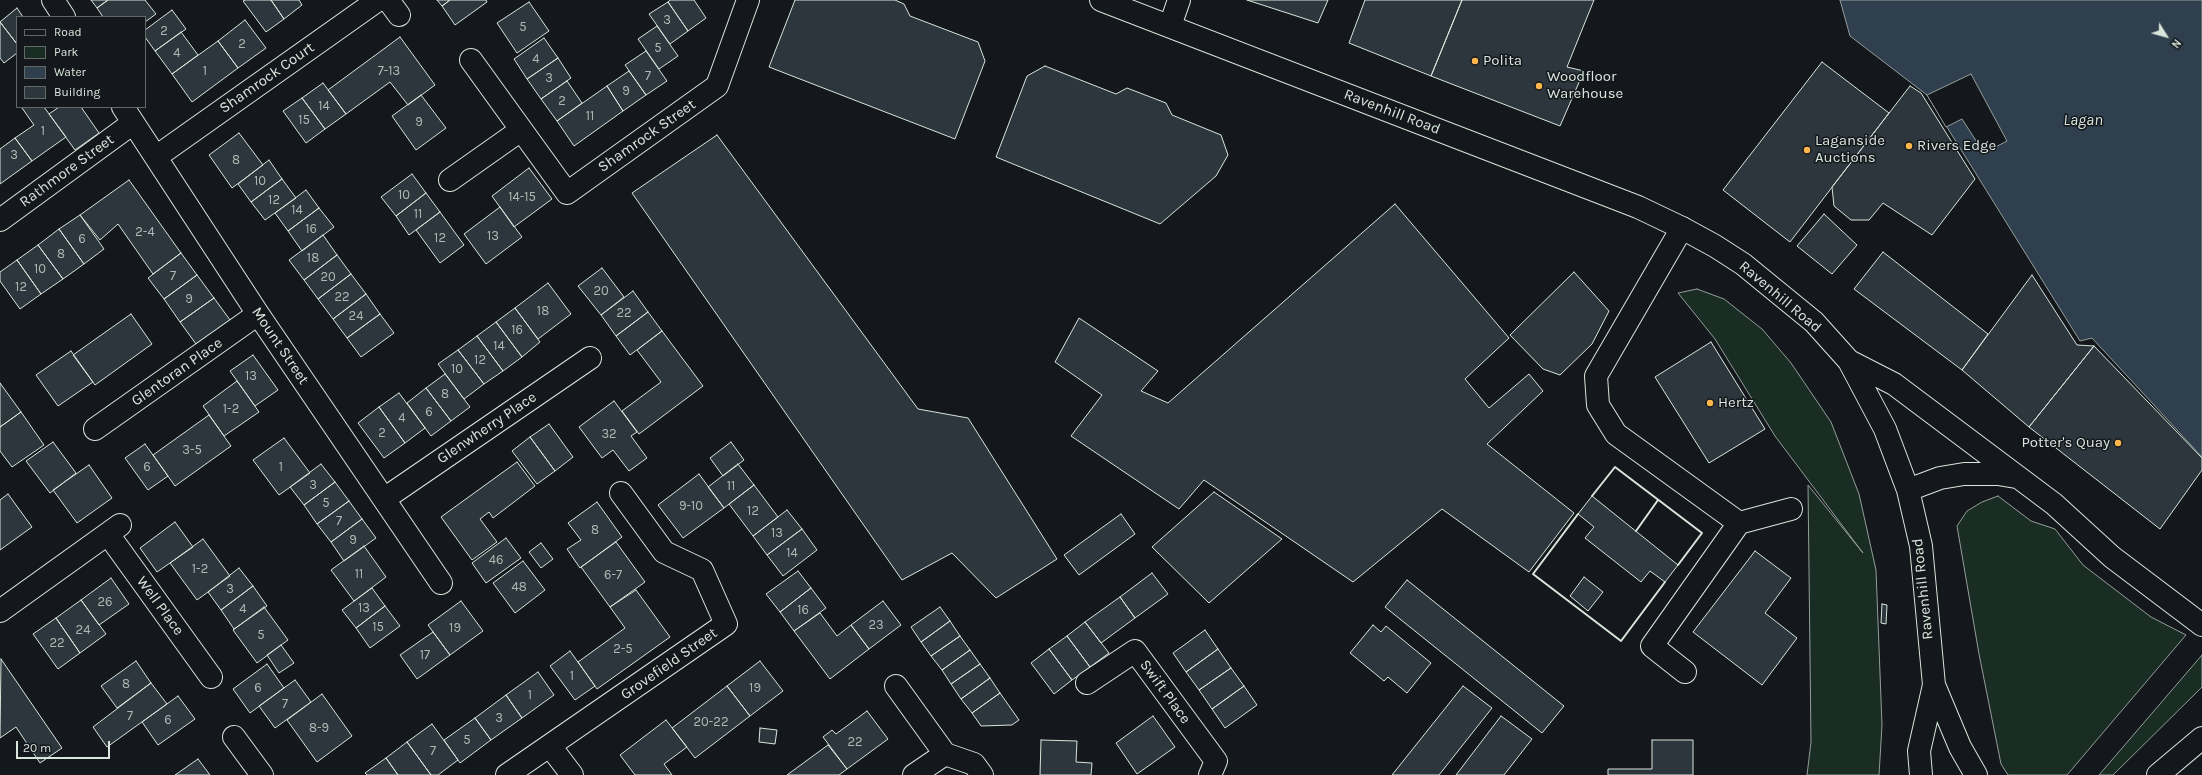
<!DOCTYPE html>
<html>
<head>
<meta charset="utf-8">
<style>
  body { margin:0 }
  #map { position:relative; width:2202px; height:775px; overflow:hidden; background:#14181c; font-family:Karla,sans-serif }
  canvas { display:block }
  .legend { position:absolute; left:16px; top:16px; width:130px; height:92px; box-sizing:border-box; background:#14181c; border:1px solid #626a69; margin:0; padding:5px 7px; list-style:none; font-size:12px; color:#d8e6dc }
  .legend li { display:flex; align-items:center; gap:8px; height:20px }
  .legend b { width:20px; border:1px solid #626a69 }
  .north { position:absolute; left:2146px; top:16px; width:40px; height:40px; -webkit-text-stroke:3px #14181c; paint-order:stroke; rotate:127deg; font-size:11px; font-weight:700; line-height:16px; text-align:center; color:#d8e6dc }
  .north::after { content:''; display:block; margin:auto; width:14px; height:18px; background:#d8e6dc; clip-path:polygon(50% 0,100% 100%,50% 72%,0 100%) }
  .scale { position:absolute; left:16px; top:741px; width:94px; height:18px; box-sizing:border-box; border:2px solid #d8e6dc; border-top:0; padding-left:5px; font-size:12px; line-height:14px; white-space:nowrap; color:#d8e6dc; -webkit-text-stroke:3px #14181c; paint-order:stroke }
</style>
</head>
<body>
<div id="map">
<canvas width="2202" height="775"></canvas>
<ul class="legend">
<li><b style="height:5px;background:#14181c"></b>Road</li>
<li><b style="height:11px;background:#1a2d24"></b>Park</li>
<li><b style="height:11px;background:#2f3f4d"></b>Water</li>
<li><b style="height:11px;background:#2c363c"></b>Building</li>
</ul>
<div class="north">N</div>
<div class="scale">20 m</div>
</div>
<script>
const ctx = document.querySelector('canvas').getContext('2d');
ctx.lineJoin = 'round';
function fill(path, color) {
  ctx.fillStyle = color;
  ctx.fill(path, 'evenodd');
}
function poly(rows) {
  const path = new Path2D();
  for (const r of rows) {
    path.moveTo(r[0], r[1]);
    for (let i = 2; i < r.length; i += 2) path.lineTo(r[i], r[i + 1]);
  }
  return path;
}
function stroke(path, color, width, dash) {
  ctx.strokeStyle = color;
  ctx.lineWidth = width;
  ctx.lineCap = dash ? 'butt' : 'round';
  ctx.setLineDash(dash || []);
  ctx.stroke(path);
}
function write(font, color, halo, rows, align = 'center') {
  ctx.font = font + ' Karla,sans-serif';
  ctx.lineWidth = 3;
  ctx.setLineDash([]);
  ctx.textBaseline = 'middle';
  ctx.strokeStyle = halo;
  ctx.fillStyle = color;
  for (const [text, x, y, turn = 0] of rows) {
    ctx.save();
    ctx.translate(x, y);
    ctx.rotate((+turn || 0) * Math.PI / 180);
    ctx.textAlign = isNaN(turn) ? turn : align;
    if (halo) ctx.strokeText(text, 0, 0);
    ctx.fillText(text, 0, 0);
    ctx.restore();
  }
}
const green = poly([
  [1697,289,1724,299,1762,329,1791,363,1831,422,1859,494,1876,570,1882,725,1879,775,1807,775,1811,742,1808,485,1863,553,1775,436,1715,339,1678,293,1697,289],
  [1998,496,2031,521,2055,529,2083,565,2151,617,2186,635,2067,775,2008,775,2001,764,1979,654,1957,526,1967,511,1982,502,1998,496],
  [2202,655,2202,687,2113,775,2099,775,2202,655]
]);
fill(green, '#1a2d24');
stroke(green, '#939e99', 1);
const water = poly([
  [1840,0,2202,0,2202,457,2092,338,2080,341,1927,95,1850,36,1840,0]
]);
fill(water, '#2f3f4d');
stroke(water, '#939e99', 1);
const pier = poly([
  [1971,74,2007,141,1984,153,1962,119,1946,127,1927,95,1971,74]
]);
fill(pier, '#14181c');
stroke(pier, '#939e99', 1);
const building = poly([
  [91,0,108,0,97,8,91,0],
  [108,0,145,0,156,14,145,22,145,17,103,17,97,8,108,0],
  [245,0,271,0,284,19,266,32,243,1,245,0],
  [271,0,299,0,302,5,284,19,271,0],
  [437,0,450,0,442,6,437,0],
  [450,0,486,0,487,2,455,25,442,6,450,0],
  [670,0,694,0,706,18,688,31,668,2,670,0],
  [795,0,895,0,904,4,910,16,978,42,985,61,955,139,769,67,795,0],
  [1247,0,1328,0,1318,23,1247,0],
  [1365,0,1462,0,1431,76,1349,43,1365,0],
  [1462,0,1594,0,1567,67,1584,71,1560,126,1431,76,1462,0],
  [529,2,549,31,517,53,497,23,529,2],
  [668,2,688,31,670,44,649,14,668,2],
  [17,8,23,17,17,17,17,44,0,22,17,8],
  [172,10,186,29,155,51,145,37,145,30,172,10],
  [245,20,266,48,238,68,218,41,245,20],
  [0,22,17,44,17,53,4,63,0,58,0,22],
  [657,26,678,56,659,69,638,39,657,26],
  [181,32,198,55,172,74,155,51,181,32],
  [400,37,435,85,408,105,390,82,346,114,328,90,400,37],
  [544,38,558,58,527,79,514,59,544,38],
  [218,41,238,68,192,102,172,74,218,41],
  [646,51,667,81,646,95,625,65,646,51],
  [558,58,571,78,541,99,527,79,558,58],
  [1822,62,1889,113,1790,242,1723,190,1822,62],
  [1045,66,1116,94,1127,88,1166,103,1172,115,1221,135,1228,155,1216,176,1160,224,996,157,1027,76,1045,66],
  [629,71,646,95,623,111,607,86,629,71],
  [567,81,582,103,557,121,541,99,567,81],
  [323,83,346,114,325,129,302,98,323,83],
  [607,86,623,111,574,146,557,121,607,86],
  [1910,86,1921,93,1975,179,1932,235,1883,203,1869,220,1851,220,1834,206,1832,187,1910,86],
  [421,95,446,128,416,150,392,116,421,95],
  [302,98,325,129,306,143,283,111,302,98],
  [24,107,44,107,66,137,32,161,15,138,34,125,22,108,24,107],
  [59,107,81,107,99,133,75,150,49,114,59,107],
  [239,133,263,165,232,188,209,155,239,133],
  [717,135,918,409,968,418,1057,559,996,598,952,553,902,580,632,193,717,135],
  [15,138,32,161,0,184,0,149,15,138],
  [269,160,282,179,251,202,238,184,269,160],
  [529,168,552,199,514,227,492,196,529,168],
  [412,174,426,193,396,216,381,197,412,174],
  [282,179,296,198,265,220,251,202,282,179],
  [129,180,181,253,153,274,118,224,100,240,80,215,129,180],
  [306,190,319,208,288,231,275,213,306,190],
  [426,193,440,212,409,235,396,216,426,193],
  [1395,204,1509,338,1465,379,1489,408,1529,374,1543,391,1487,444,1574,513,1529,572,1442,509,1353,582,1204,480,1179,509,1071,436,1102,395,1055,362,1079,318,1158,371,1141,391,1168,403,1395,204],
  [500,207,522,237,486,264,464,234,500,207],
  [319,208,334,227,302,251,288,231,319,208],
  [440,212,464,245,440,263,416,230,440,212],
  [1824,214,1857,245,1832,274,1797,246,1824,214],
  [80,215,104,249,84,264,59,229,80,215],
  [59,229,84,264,63,279,38,245,59,229],
  [323,235,337,255,304,280,289,260,323,235],
  [38,245,63,279,41,294,17,260,38,245],
  [1883,252,1988,334,1962,370,1854,289,1883,252],
  [181,253,197,275,164,299,148,278,181,253],
  [337,255,351,274,318,299,304,280,337,255],
  [17,260,41,294,20,309,0,281,0,272,17,260],
  [602,268,624,297,601,315,578,286,602,268],
  [1574,272,1609,311,1592,344,1560,375,1543,369,1510,335,1574,272],
  [351,274,366,294,333,319,318,299,351,274],
  [197,275,214,298,180,322,164,299,197,275],
  [2032,275,2077,345,2094,346,2029,427,1962,370,2032,275],
  [548,283,571,314,538,339,515,308,548,283],
  [633,291,648,312,616,336,601,315,633,291],
  [366,294,380,314,347,338,333,319,366,294],
  [214,298,230,320,196,344,180,322,214,298],
  [515,308,540,342,522,357,496,322,515,308],
  [648,312,662,331,630,355,616,336,648,312],
  [131,314,152,344,95,385,73,355,131,314],
  [380,314,394,333,361,357,347,338,380,314],
  [496,322,522,357,503,371,477,336,496,322],
  [662,331,703,386,639,434,622,411,661,382,637,350,662,331],
  [477,336,503,371,484,384,458,350,477,336],
  [1711,342,1765,429,1709,463,1655,377,1711,342],
  [2094,346,2202,458,2202,470,2160,529,2029,427,2094,346],
  [458,350,484,384,464,399,438,364,458,350],
  [71,351,93,382,58,406,36,375,71,351],
  [253,355,278,390,255,406,230,371,253,355],
  [445,374,470,407,451,421,426,388,445,374],
  [237,381,259,412,224,436,203,406,237,381],
  [0,383,21,412,0,427,0,383],
  [426,388,451,421,431,436,407,403,426,388],
  [399,393,425,428,405,443,379,407,399,393],
  [614,401,637,432,631,436,647,458,629,471,613,450,602,458,579,427,614,401],
  [379,407,405,443,384,458,358,423,379,407],
  [21,412,44,445,12,467,0,451,0,427,21,412],
  [209,415,231,446,175,486,153,455,209,415],
  [549,424,573,457,555,471,530,437,549,424],
  [530,437,555,471,537,484,512,451,530,437],
  [284,438,310,473,279,495,253,460,284,438],
  [53,442,76,473,50,493,26,461,53,442],
  [731,442,744,460,723,476,710,458,731,442],
  [145,444,168,476,148,490,125,458,145,444],
  [517,462,535,486,493,518,489,512,480,519,497,542,472,560,441,517,517,462],
  [321,464,335,482,304,505,290,487,321,464],
  [738,464,754,485,724,508,708,487,738,464],
  [89,465,112,498,77,523,53,490,89,465],
  [699,474,724,508,683,538,658,505,699,474],
  [335,482,349,501,317,524,304,505,335,482],
  [754,485,778,517,753,536,729,504,754,485],
  [1214,492,1282,539,1209,603,1152,547,1214,492],
  [8,494,32,527,0,550,0,500,8,494],
  [1592,496,1678,565,1665,582,1650,571,1641,582,1585,538,1594,527,1578,514,1592,496],
  [349,501,362,519,331,542,317,524,349,501],
  [597,502,622,537,580,568,567,549,581,540,568,523,597,502],
  [787,510,802,529,767,555,753,536,787,510],
  [1121,514,1135,534,1079,575,1064,555,1121,514],
  [362,519,376,538,344,561,331,542,362,519],
  [175,522,193,547,157,572,140,548,175,522],
  [802,529,817,550,783,576,767,555,802,529],
  [506,538,521,558,486,583,472,563,506,538],
  [203,539,230,576,197,600,170,563,203,539],
  [616,542,645,582,610,607,581,567,616,542],
  [541,543,553,559,541,568,529,552,541,543],
  [364,546,386,577,354,601,331,570,364,546],
  [1755,551,1791,578,1765,613,1797,638,1762,685,1693,632,1755,551],
  [523,561,545,590,515,613,493,583,523,561],
  [239,568,253,586,221,610,208,592,239,568],
  [798,571,811,588,780,612,766,594,798,571],
  [1152,573,1168,594,1135,618,1120,597,1152,573],
  [1584,577,1603,592,1588,611,1570,596,1584,577],
  [111,578,129,604,99,625,81,600,111,578],
  [1407,580,1564,706,1542,733,1385,607,1407,580],
  [253,586,267,606,234,629,221,610,253,586],
  [372,588,385,606,356,628,342,610,372,588],
  [811,588,826,608,794,631,780,612,811,588],
  [636,590,670,637,597,689,578,662,625,628,610,607,636,590],
  [1120,597,1135,618,1101,643,1085,622,1120,597],
  [81,600,106,634,80,653,56,618,81,600],
  [461,601,483,631,450,655,428,625,461,601],
  [883,601,901,625,869,649,851,625,883,601],
  [1882,604,1887,605,1886,624,1881,623,1882,604],
  [385,606,400,626,370,648,356,628,385,606],
  [264,607,288,640,257,663,233,630,264,607],
  [940,607,950,621,921,642,911,627,940,607],
  [820,613,837,636,851,625,869,649,830,679,794,631,820,613],
  [56,618,80,653,58,669,33,634,56,618],
  [950,621,960,636,931,656,921,642,950,621],
  [1085,622,1109,653,1090,667,1067,636,1085,622],
  [1373,625,1381,632,1386,626,1431,663,1407,693,1388,677,1384,681,1350,653,1373,625],
  [1205,630,1218,649,1186,672,1173,653,1205,630],
  [433,632,450,655,417,679,400,655,433,632],
  [960,636,970,650,942,670,931,656,960,636],
  [1067,636,1090,667,1072,680,1049,649,1067,636],
  [281,645,294,663,279,673,267,655,281,645],
  [1049,649,1072,680,1054,694,1031,663,1049,649],
  [1218,649,1231,668,1199,690,1186,672,1218,649],
  [970,650,980,664,951,684,942,670,970,650],
  [570,651,595,686,575,700,550,666,570,651],
  [1,659,62,748,40,763,16,727,0,738,1,659],
  [136,661,151,683,117,708,101,686,136,661],
  [760,661,783,691,750,716,727,686,760,661],
  [267,664,284,688,250,713,233,689,267,664],
  [980,664,990,678,961,699,951,684,980,664],
  [1231,668,1244,686,1212,709,1199,690,1231,668],
  [538,672,554,695,522,718,506,695,538,672],
  [990,678,1000,693,972,713,961,699,990,678],
  [295,680,311,702,275,728,259,706,295,680],
  [151,683,167,704,107,747,93,727,151,683],
  [727,686,750,716,695,758,672,728,727,686],
  [1244,686,1257,705,1225,728,1212,709,1244,686],
  [1463,686,1492,708,1439,775,1392,775,1463,686],
  [1000,693,1019,720,1012,725,981,726,972,713,1000,693],
  [322,694,352,736,317,762,287,720,322,694],
  [506,695,522,718,491,740,475,718,506,695],
  [178,696,195,719,158,745,142,722,178,696],
  [867,711,888,739,847,769,823,737,832,730,836,734,867,711],
  [1153,716,1175,747,1137,774,1116,743,1153,716],
  [1501,716,1532,739,1504,775,1456,775,1501,716],
  [475,718,491,740,460,763,444,740,475,718],
  [666,720,687,747,664,764,672,775,635,775,620,755,666,720],
  [432,724,458,760,438,775,431,775,407,742,432,724],
  [760,728,777,730,775,744,759,742,760,728],
  [1041,740,1077,741,1076,762,1092,763,1091,775,1040,775,1041,740],
  [1652,740,1693,740,1693,775,1608,775,1608,769,1652,769,1652,740],
  [407,742,431,775,398,775,386,758,407,742],
  [828,745,847,769,839,775,787,775,828,745],
  [386,758,398,775,367,775,365,773,386,758],
  [198,759,210,775,175,775,198,759]
]);
fill(building, '#2c363c');
stroke(building, '#d8e6dc', 1);
const street = poly([
  [53,0,64,17],
  [388,0,399,15],
  [1170,26,1179,0],
  [471,60,567,193,717,86,748,0],
  [123,107,258,314,441,583],
  [156,157,378,0],
  [450,180,521,130],
  [0,220,133,123],
  [1682,228,1596,376,1598,405,1616,434,1739,523,1652,646,1685,672],
  [95,429,258,314],
  [384,499,590,358],
  [1739,523,1791,509],
  [108,534,211,677],
  [0,611,120,525],
  [1087,683,1135,651,1216,761,1210,775],
  [896,686,945,754,974,764,982,775],
  [234,737,262,775],
  [550,746,572,775],
  [507,775,726,624,702,570,664,552,621,493],
  [914,775,945,754]
]);
const secondary = poly([
  [1101,0,1638,207,1682,228,1715,246,1743,264,1814,322,1849,361,1885,429,1908,490,1921,546,1934,685,1960,747,1976,775],
  [1849,361,1894,384,2054,504,2112,557,2202,625],
  [1908,490,1940,478,1964,474,1998,474,2016,477],
  [1921,775,1919,751,1934,685]
]);
const primary = poly([
  [2158,775,2202,738]
]);
stroke(street, '#d8e6dc', 24);
stroke(secondary, '#d8e6dc', 24);
stroke(primary, '#d8e6dc', 24);
stroke(street, '#14181c', 22);
stroke(secondary, '#14181c', 22);
stroke(primary, '#14181c', 22);
stroke(poly([
  [1592,496,1615,467,1702,533,1678,565],
  [1578,514,1533,574,1621,641,1665,582],
  [1636,531,1658,500]
]), '#d8e6dc', 2);
for (const [x, y, r, color] of [
  [1475,61,4,"#ffb74d"],
  [1539,86,4,"#ffb74d"],
  [1909,146,4,"#ffb74d"],
  [1807,150,4,"#ffb74d"],
  [1710,403,4,"#ffb74d"],
  [2118,443,4,"#ffb74d"]
]) {
  const dot = new Path2D();
  dot.arc(x, y, r, 0, 2 * Math.PI);
  ctx.fillStyle = color;
  ctx.fill(dot);
  stroke(dot, '#14181c', 1.5);
}
write('13px', '#adbab4', null, [
  ["3",667,20],
  ["5",523,27],
  ["2",164,31],
  ["2",242,44],
  ["5",658,48],
  ["4",177,53],
  ["4",536,59],
  ["1",205,71],
  ["7-13",389,71],
  ["7",648,76],
  ["3",549,78],
  ["9",626,91],
  ["2",562,101],
  ["14",324,106],
  ["11",590,116],
  ["15",304,120],
  ["9",419,122],
  ["1",43,131],
  ["3",14,155],
  ["8",236,160],
  ["10",260,181],
  ["10",404,195],
  ["14-15",522,197],
  ["12",274,200],
  ["14",297,210],
  ["11",418,214],
  ["16",311,229],
  ["2-4",145,232],
  ["13",493,236],
  ["12",440,238],
  ["6",82,239],
  ["8",61,254],
  ["18",313,258],
  ["10",40,269],
  ["7",173,276],
  ["20",328,277],
  ["12",21,287],
  ["20",601,291],
  ["22",342,297],
  ["9",189,299],
  ["18",543,311],
  ["22",624,313],
  ["24",356,316],
  ["16",517,330],
  ["14",499,346],
  ["12",480,360],
  ["10",457,369],
  ["13",251,376],
  ["8",445,394],
  ["1-2",231,409],
  ["6",429,412],
  ["4",402,418],
  ["2",382,433],
  ["32",609,434],
  ["3-5",192,450],
  ["6",147,467],
  ["1",281,467],
  ["3",313,485],
  ["11",731,486],
  ["5",326,503],
  ["9-10",691,506],
  ["12",753,511],
  ["7",339,521],
  ["8",595,530],
  ["13",777,533],
  ["9",353,540],
  ["14",792,553],
  ["46",496,560],
  ["1-2",200,569],
  ["11",359,574],
  ["6-7",613,575],
  ["48",519,587],
  ["3",230,589],
  ["26",105,602],
  ["13",364,608],
  ["4",243,609],
  ["16",803,610],
  ["23",876,625],
  ["15",378,627],
  ["19",455,628],
  ["24",83,630],
  ["5",261,635],
  ["22",57,643],
  ["2-5",623,649],
  ["17",425,655],
  ["1",572,676],
  ["8",126,684],
  ["6",258,688],
  ["19",755,688],
  ["1",530,695],
  ["7",285,704],
  ["7",130,716],
  ["3",499,718],
  ["6",168,720],
  ["20-22",711,722],
  ["8-9",319,728],
  ["5",467,740],
  ["22",855,742],
  ["7",433,751]
]);
write('15px', '#d8e6dc', '#14181c', [
  ["Polita",1483,61],
  ["Woodfloor",1547,77],
  ["Warehouse",1547,94],
  ["Laganside",1815,141],
  ["Auctions",1815,158],
  ["Rivers Edge",1917,146],
  ["Hertz",1718,403],
  ["Potter's Quay",2110,443,"right"]
], 'left');
write('15px', '#d8e6dc', '#14181c', [
  ["Shamrock Court",267,78,-35],
  ["Ravenhill Road",1392,112,21],
  ["Shamrock Street",647,136,-35],
  ["Rathmore Street",67,171,-36],
  ["Ravenhill Road",1780,297,40],
  ["Mount Street",280,346,56],
  ["Glentoran Place",177,372,-35],
  ["Glenwherry Place",487,428,-34],
  ["Ravenhill Road",1923,589,-96],
  ["Well Place",160,606,54],
  ["Grovefield Street",669,664,-35],
  ["Swift Place",1165,692,54]
]);
write('italic 16px', '#d8e6dc', '#14181c', [
  ["Lagan",2083,120]
]);
</script>
</body>
</html>
